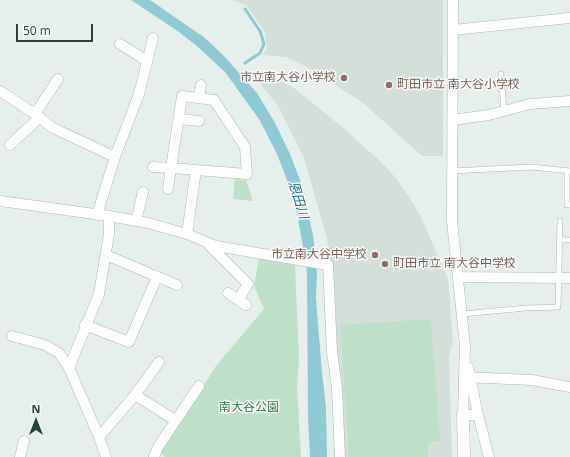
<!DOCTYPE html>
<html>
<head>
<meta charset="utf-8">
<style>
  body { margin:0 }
  #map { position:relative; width:570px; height:457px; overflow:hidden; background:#e6efeb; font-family:"Open Sans",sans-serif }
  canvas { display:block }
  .north { position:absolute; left:16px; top:401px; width:40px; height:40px; -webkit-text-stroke:3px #f7fbf9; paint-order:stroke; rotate:0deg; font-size:11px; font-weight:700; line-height:16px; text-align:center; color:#24423a }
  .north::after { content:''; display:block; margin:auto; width:14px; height:18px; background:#24423a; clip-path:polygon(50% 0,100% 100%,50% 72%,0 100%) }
  .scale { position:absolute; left:16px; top:24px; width:77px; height:18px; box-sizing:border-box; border:2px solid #24423a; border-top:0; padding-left:5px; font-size:12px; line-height:14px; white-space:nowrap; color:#24423a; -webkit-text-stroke:3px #f7fbf9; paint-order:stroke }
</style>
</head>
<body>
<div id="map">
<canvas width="570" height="457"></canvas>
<div class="north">N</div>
<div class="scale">50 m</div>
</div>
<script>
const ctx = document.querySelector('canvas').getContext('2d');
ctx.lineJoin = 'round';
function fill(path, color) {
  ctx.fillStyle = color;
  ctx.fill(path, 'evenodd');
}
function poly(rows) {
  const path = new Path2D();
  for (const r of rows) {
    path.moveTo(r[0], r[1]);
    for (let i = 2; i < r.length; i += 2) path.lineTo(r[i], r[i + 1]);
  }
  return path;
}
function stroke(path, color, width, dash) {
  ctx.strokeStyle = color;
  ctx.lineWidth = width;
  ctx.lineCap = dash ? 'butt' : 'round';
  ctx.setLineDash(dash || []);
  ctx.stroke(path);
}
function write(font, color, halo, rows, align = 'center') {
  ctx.font = font + ' "Open Sans","Noto Sans JP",sans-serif';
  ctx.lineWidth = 3;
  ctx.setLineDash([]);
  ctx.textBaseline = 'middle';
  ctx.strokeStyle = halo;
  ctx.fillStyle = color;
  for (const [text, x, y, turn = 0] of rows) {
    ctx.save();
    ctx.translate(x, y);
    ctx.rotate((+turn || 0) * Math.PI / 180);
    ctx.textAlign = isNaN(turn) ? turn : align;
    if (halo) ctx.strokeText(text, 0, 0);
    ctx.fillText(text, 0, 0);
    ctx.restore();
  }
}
fill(poly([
  [232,0,443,0,443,156,422,156,362,102,311,69,286,57,263,55,267,47,265,32,247,6],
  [265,73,294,88,342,127,380,161,396,178,410,198,422,219,448,279,453,340,449,357,452,457,343,457,327,239,304,158,278,106,255,77]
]), '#d4dfda');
fill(poly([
  [235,179,246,180,253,201,233,199],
  [259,258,295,265,299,357,297,387,301,457,165,457,161,452,216,366,264,309,254,286],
  [431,319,440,441,428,442,428,457,349,457,340,325]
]), '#bfe0c8');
fill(poly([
  [131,0,150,0,205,38,224,56,257,93,275,123,290,154,300,180,313,235,317,274,316,298,322,373,326,407,327,457,310,457,308,415,307,273,303,246,294,198,277,154,259,119,225,72,198,47,179,32]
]), '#8ec9d4');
stroke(poly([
  [245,63,260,53,264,44,260,31,245,9]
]), '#8ec9d4', 3);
const service = poly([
  [501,74,504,111],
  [452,171,531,167,570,171],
  [567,171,567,205,570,205],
  [560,240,570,240],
  [462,314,526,308,558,307,560,221]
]);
const minor = poly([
  [453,0,452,221,465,346,463,415,478,415],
  [453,30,569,18],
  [120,44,147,61],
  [0,91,35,114,53,128,115,157],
  [199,98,201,85],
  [35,114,58,79],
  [179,119,199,121],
  [452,120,489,115,530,104,570,101],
  [10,145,40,117],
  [153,167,171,168,196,170,247,174,245,147,214,100,182,96,171,168,168,189],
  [0,201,109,216,148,223,187,234,216,246,328,265,332,352,337,389,340,457],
  [97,215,115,157,139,94,153,38],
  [136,221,143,192],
  [187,234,196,170],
  [209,245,248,284,238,300],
  [106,255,177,285],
  [458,277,570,278],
  [228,293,246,305],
  [85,325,129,342,157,277],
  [12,336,45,345,59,353,69,368,99,437,106,457],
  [468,367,478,415,489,457],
  [69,368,99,294,109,234,109,216],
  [464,377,532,380,570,387],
  [135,395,175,420],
  [99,437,135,395,159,362],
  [20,457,24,441],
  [154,457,158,447,199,386]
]);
const tertiary = poly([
  [463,415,464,457]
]);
stroke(service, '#a8b8b2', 6);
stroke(minor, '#a8b8b2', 11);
stroke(tertiary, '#a8b8b2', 13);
stroke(service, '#fff', 5);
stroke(minor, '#fff', 10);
stroke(tertiary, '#fff', 12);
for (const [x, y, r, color] of [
  [344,78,4,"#8d6e63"],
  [389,85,4,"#8d6e63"],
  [375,255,4,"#8d6e63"],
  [385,264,4,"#8d6e63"]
]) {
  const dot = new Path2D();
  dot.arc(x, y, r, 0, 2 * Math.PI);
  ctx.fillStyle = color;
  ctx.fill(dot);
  stroke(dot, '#f7fbf9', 1.5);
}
write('12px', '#785e54', '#f7fbf9', [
  ["市立南大谷小学校",336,78],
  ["町田市立 南大谷小学校",397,85,"left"],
  ["市立南大谷中学校",367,255],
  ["町田市立 南大谷中学校",393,264,"left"]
], 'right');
write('12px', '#2d7a4b', '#f7fbf9', [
  ["南大谷公園",249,408]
]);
write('italic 13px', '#1c6f80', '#f7fbf9', [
  ["恩田川",298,200,73]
]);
</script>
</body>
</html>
